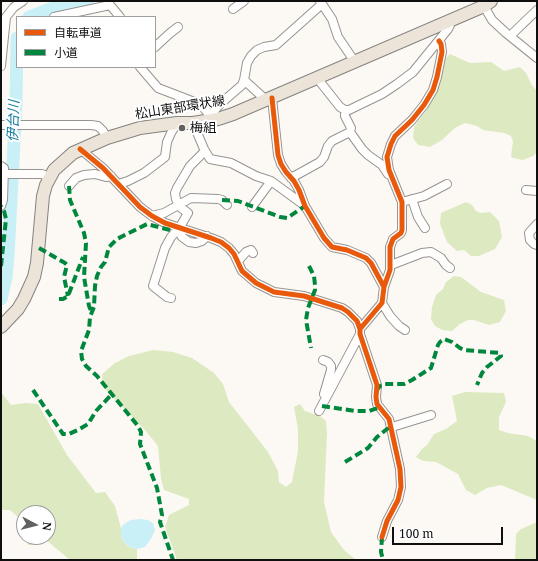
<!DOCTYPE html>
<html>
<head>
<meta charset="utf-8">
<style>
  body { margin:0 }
  #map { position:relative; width:538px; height:561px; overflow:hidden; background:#fcf9f4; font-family:"Noto Serif","Noto Sans JP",serif }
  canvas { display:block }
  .frame { position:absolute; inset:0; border:2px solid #0f0f0f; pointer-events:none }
  .legend { position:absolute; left:16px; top:16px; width:140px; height:52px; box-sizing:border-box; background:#fff; border:1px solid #9f9f9f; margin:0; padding:5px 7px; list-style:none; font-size:12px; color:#0f0f0f }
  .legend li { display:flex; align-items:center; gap:8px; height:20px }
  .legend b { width:20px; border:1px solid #9f9f9f }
  .north { position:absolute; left:16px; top:505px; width:40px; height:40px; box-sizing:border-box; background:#fff; border:1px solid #9f9f9f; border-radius:50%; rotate:97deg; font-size:11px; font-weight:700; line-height:16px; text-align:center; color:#0f0f0f }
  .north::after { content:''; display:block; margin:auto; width:14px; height:18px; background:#62615f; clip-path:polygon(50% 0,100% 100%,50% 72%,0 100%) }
  .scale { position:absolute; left:392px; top:527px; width:111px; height:18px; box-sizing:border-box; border:2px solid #0f0f0f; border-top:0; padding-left:5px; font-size:12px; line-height:14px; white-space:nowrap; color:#0f0f0f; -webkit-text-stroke:3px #fff; paint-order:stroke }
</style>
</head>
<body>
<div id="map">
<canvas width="538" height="561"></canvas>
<div class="frame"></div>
<ul class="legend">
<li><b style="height:5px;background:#e8590c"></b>自転車道</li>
<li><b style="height:5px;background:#00873e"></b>小道</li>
</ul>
<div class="north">N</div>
<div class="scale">100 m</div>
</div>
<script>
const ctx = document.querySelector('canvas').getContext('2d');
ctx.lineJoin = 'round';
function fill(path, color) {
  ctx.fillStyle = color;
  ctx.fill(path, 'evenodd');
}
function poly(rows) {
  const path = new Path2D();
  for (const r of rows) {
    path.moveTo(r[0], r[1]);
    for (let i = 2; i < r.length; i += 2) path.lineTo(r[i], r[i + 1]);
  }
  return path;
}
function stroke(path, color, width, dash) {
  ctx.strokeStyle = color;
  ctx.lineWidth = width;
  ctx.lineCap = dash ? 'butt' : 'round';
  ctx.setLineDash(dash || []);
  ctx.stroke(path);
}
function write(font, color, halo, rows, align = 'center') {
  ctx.font = font + ' "Noto Serif","Noto Sans JP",serif';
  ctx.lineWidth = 4;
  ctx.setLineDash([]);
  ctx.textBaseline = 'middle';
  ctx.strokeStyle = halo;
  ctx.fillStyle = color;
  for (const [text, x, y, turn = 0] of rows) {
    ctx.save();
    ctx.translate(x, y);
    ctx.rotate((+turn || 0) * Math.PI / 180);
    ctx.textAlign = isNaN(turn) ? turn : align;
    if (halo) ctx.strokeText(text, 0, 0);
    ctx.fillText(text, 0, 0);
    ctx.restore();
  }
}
fill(poly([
  [450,54,470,63,491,62,504,71,520,67,526,73,532,85,537,91,537,152,533,156,523,160,513,158,511,156,513,141,511,136,504,133,483,130,477,126,465,123,455,128,442,140,430,147,418,145,413,138,414,127,426,111,439,86,446,58],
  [466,202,472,205,476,211,481,213,490,212,499,221,502,237,495,249,479,256,471,256,464,250,457,251,447,242,440,224,441,213],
  [454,276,461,277,481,292,504,300,506,311,500,322,489,325,474,320,468,320,460,324,452,331,442,330,435,326,431,319,432,307,436,295,443,289,446,282],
  [153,350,173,352,192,358,214,373,223,384,229,402,268,452,278,471,279,482,286,487,292,482,298,451,298,429,294,407,300,404,305,411,320,416,326,421,327,433,324,502,331,532,344,550,356,560,177,560,165,527,169,515,189,505,189,499,164,490,161,479,158,446,145,430,103,387,102,374,115,363,129,356],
  [1,392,11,405,26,403,38,404,67,455,96,493,105,492,115,506,121,528,121,536,124,542,129,547,137,549,137,560,70,560,46,540,40,539,34,545,28,545,25,537,48,537,48,513,24,513,24,534,20,519,10,510,1,510],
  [465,392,504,393,506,402,499,417,499,430,508,433,528,436,537,441,537,500,501,485,487,488,475,495,466,490,458,474,436,462,423,461,416,457,422,449,427,445,434,434,446,429,457,421,452,396],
  [537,522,537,560,515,560,516,534,521,529]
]), '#dde9c1');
fill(poly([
  [140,519,148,520,153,523,155,530,151,539,145,547,137,549,129,547,124,542,121,535,121,528,124,524,131,520]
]), '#caf0f7');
stroke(poly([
  [29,17,53,8,88,1],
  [1,299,6,278,8,256,16,105,17,38]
]), '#caf0f7', 13);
const street = poly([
  [320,1,332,19,338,37,355,62],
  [484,6,492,20,506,33,537,58],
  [233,9,244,1],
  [54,17,110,5,120,17],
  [510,36,537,10],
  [155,47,169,34,178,27],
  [1,66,6,17,14,7,23,1],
  [140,67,158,88,197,103,203,107,210,116],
  [317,78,340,107,345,110,349,110,382,94,397,84,413,72,448,29,450,25,451,20],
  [244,80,266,100],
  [272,98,278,155,281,164,286,172,294,181,299,190,305,206,324,238,332,247,347,250,366,258,371,263,384,287,382,303,360,329],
  [345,110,345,116,351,128,350,132],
  [210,120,210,116,220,104,242,85,244,80,247,63,251,56,257,50,264,47,276,45,322,4],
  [193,123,204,149,210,159,231,163,256,176,271,181,304,205],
  [1,125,91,125,98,126,103,131,107,138],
  [80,149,103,168,140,207,152,216,165,223,211,238,221,242,229,248,234,254,242,271,256,283,274,292,304,296,342,308,348,312,357,321,360,329,360,334,377,385,376,397,377,404,389,419,400,469,401,487,398,500,387,521,382,537],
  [1,166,4,168,3,200,1,206],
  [4,174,42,174,49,177],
  [291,178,320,162,324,157,328,146,332,141,350,132,362,149,368,155,382,165,388,174],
  [119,184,128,181,144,173,165,157,167,142,171,133,177,123],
  [69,186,76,178,84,175,95,174,106,177,111,176],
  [526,190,537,191],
  [412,199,418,217,425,228],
  [402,202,424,196,447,184],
  [252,207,271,181],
  [152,216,164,213,191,198,218,199,222,200,227,205],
  [537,224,529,233,530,240,534,244,537,245],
  [180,227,179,232,182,237,189,242,196,243,202,241,207,236],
  [238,261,246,252,251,250,253,253],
  [391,265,422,253,431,252,441,258,446,265,450,268],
  [384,287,390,270,390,247,393,239,401,233,402,230,402,202,389,170,387,157,391,144,395,136,412,120,424,105,433,90,437,77,442,52,441,44,439,41],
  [171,298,167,297,153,286,165,248,171,237,180,227,188,213,180,207,176,199,175,193,177,188,190,166,205,151],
  [382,303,390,316,399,326,405,330],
  [323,360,328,362,331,366,331,370,324,394],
  [319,411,360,334],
  [392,427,431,415]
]);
const primary = poly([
  [1,327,18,309,24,299,34,277,37,263,43,196,46,185,54,170,73,153,107,138,140,128,177,123,193,123,218,119,233,114,484,6,491,1]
]);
stroke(street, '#969492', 10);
stroke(primary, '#83827f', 14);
stroke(street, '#fffefd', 8);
stroke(primary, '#ede4d9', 12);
stroke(poly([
  [69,186,70,200,84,233,86,243,84,277,89,306,92,313],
  [222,200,238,201,280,217,287,218,305,206],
  [170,230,147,224,117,239,109,247,105,262,101,267,97,276,95,286,94,307,90,317,89,330,81,351,82,359,86,366,97,376,138,426,141,432,140,444,157,488,162,515,160,522,173,560],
  [39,248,65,263,67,265,64,277,68,296],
  [1,266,6,219,4,211,1,206],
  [309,266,314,276,315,285,315,290,308,308,306,320,311,348],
  [59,299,63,299,68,296,83,257],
  [33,390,63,434,69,434,78,430,88,424,96,411,112,394],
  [376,391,380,386,385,384,404,384,412,380,431,368,438,345,440,342,444,339,452,342,460,348,464,350,500,353,501,356,487,367,482,373,477,385],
  [322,406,356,411,369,411,380,407],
  [345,462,368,448,377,437,387,429,392,427],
  [382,537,381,552,383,560]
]), '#00873e', 4, [8, 4]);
stroke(poly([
  [272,98,278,155,281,164,286,172,294,181,299,190,305,206,324,238,332,247,347,250,366,258,371,263,384,287,382,303,360,329],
  [80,149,103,168,140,207,152,216,165,223,211,238,221,242,229,248,234,254,242,271,256,283,274,292,304,296,342,308,348,312,357,321,360,329,360,334,377,385,376,397,377,404,389,419,400,469,401,487,398,500,387,521,382,537],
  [384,287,390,270,390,247,393,239,401,233,402,230,402,202,389,170,387,157,391,144,395,136,412,120,424,105,433,90,437,77,442,52,441,44,439,41]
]), '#e8590c', 5);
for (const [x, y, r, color] of [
  [182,128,4,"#62615f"]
]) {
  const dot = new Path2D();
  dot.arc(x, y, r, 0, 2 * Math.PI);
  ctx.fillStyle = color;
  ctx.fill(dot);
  stroke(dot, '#fff', 1.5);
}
write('13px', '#0f0f0f', '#fff', [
  ["松山東部環状線",180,108,-9]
]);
write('13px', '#0f0f0f', '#fff', [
  ["梅組",190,128]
], 'left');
write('italic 14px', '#147c9e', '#fff', [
  ["伊台川",14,121,-88]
]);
</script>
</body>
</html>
